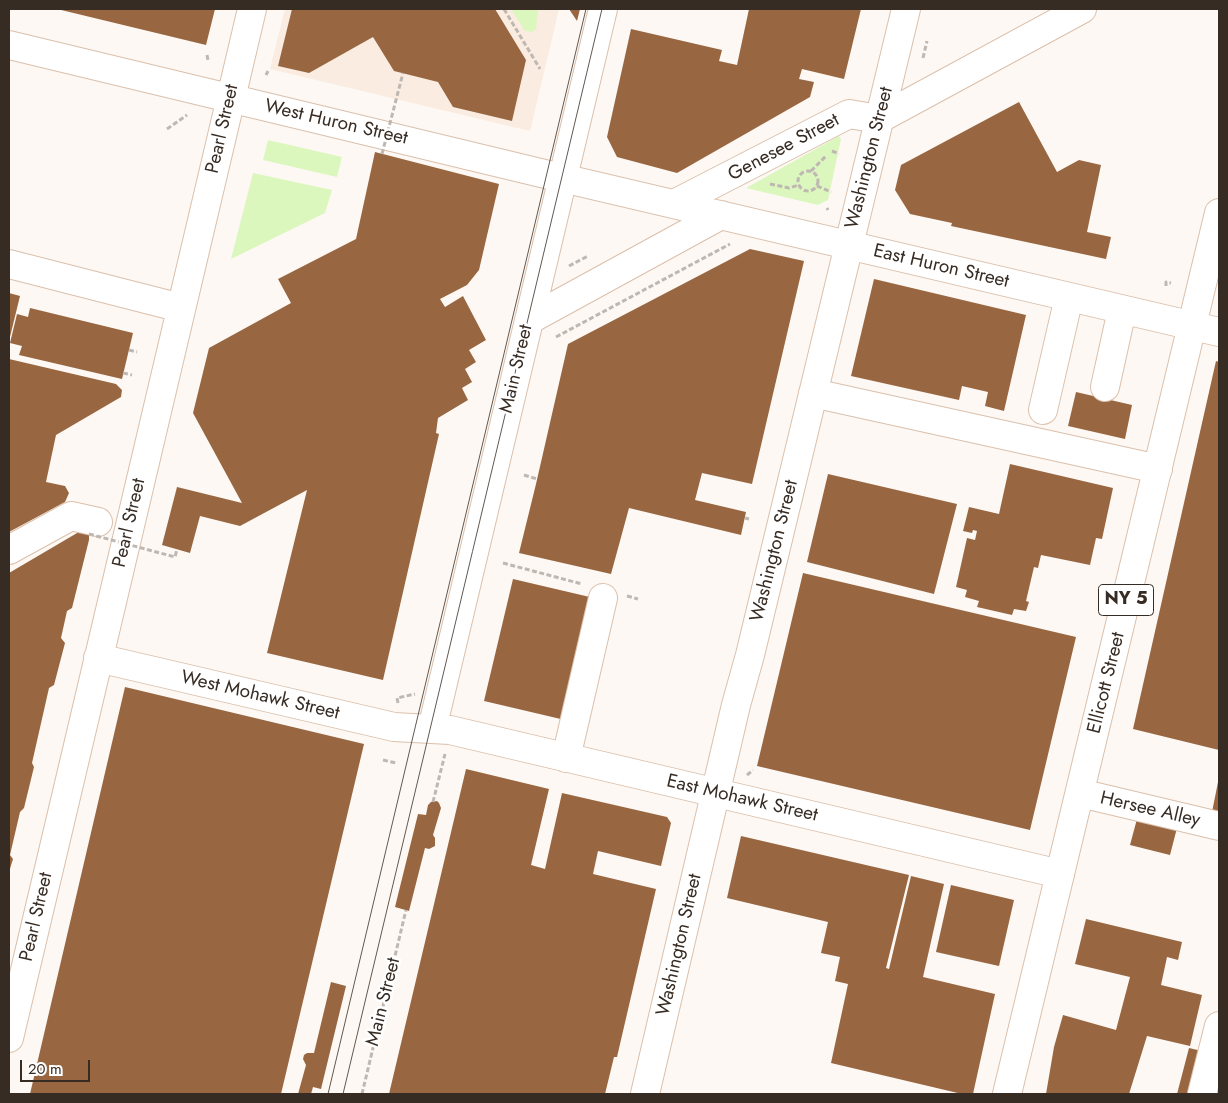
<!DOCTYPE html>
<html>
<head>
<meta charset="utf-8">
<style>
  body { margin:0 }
  #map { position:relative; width:1228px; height:1103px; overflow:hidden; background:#fdf8f3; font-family:Jost,sans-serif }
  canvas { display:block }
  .frame { position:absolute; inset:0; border:10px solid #372c24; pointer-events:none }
  .scale { position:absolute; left:20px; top:1060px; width:70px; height:22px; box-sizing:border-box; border:2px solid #372c24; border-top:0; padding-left:6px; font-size:15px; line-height:18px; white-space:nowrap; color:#372c24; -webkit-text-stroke:4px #fff; paint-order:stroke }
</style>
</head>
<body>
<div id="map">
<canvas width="1228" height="1103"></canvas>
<div class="frame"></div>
<div class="scale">20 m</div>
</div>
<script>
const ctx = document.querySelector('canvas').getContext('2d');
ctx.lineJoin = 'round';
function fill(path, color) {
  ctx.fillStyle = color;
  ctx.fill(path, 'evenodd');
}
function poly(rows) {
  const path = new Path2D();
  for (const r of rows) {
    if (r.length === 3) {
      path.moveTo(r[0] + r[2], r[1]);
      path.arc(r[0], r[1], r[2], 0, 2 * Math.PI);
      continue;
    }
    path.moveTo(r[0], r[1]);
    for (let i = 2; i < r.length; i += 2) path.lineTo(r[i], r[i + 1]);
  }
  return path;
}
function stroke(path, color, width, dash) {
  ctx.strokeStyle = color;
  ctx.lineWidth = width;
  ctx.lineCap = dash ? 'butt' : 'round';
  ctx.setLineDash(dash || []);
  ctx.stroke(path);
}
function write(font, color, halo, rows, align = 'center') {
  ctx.font = font + ' Jost,sans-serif';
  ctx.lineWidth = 5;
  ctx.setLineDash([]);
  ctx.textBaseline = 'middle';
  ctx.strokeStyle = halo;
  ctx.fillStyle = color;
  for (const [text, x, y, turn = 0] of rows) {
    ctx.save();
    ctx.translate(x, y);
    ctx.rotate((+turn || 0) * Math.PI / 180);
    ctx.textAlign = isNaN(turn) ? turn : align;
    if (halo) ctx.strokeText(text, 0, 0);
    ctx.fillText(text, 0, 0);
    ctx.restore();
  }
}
fill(poly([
  [285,9,559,9,530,131,270,69]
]), '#faece1');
fill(poly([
  [511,9,538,9,536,29,532,32,525,31],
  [839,136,841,139,828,200,818,205,746,188],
  [268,140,342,157,337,177,263,160],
  [253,173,332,190,325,213,231,259]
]), '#dbf7be');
fill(poly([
  [57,9,215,9,206,45],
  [292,9,495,9,526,60,512,121,453,107,438,82,394,71,373,37,309,73,278,66],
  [569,9,580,9,577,21],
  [749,9,861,9,844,79,802,69,799,79,814,82,810,97,677,173,617,157,607,137,631,29,722,50,719,61,737,65],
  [1019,102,1057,172,1079,160,1101,165,1087,232,1111,237,1106,259,951,226,952,223,910,214,895,190,901,165],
  [375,152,499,184,479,270,467,285,440,299,445,307,463,296,486,340,469,350,476,362,465,369,472,382,462,388,468,400,438,418,436,433,439,434,383,680,267,653,307,490,240,526,200,516,190,553,162,545,177,487,242,503,193,413,209,348,291,303,278,279,356,239],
  [750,249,804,261,752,484,702,473,695,500,746,512,741,535,629,508,611,574,519,553,536,484,568,344],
  [874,279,1026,315,1004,411,985,406,988,392,962,386,959,400,851,376],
  [9,293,20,296,9,341],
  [30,308,133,333,122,379,19,355,22,346,10,343,17,314,28,317],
  [9,359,116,384,122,390,121,397,56,435,46,482,65,486,69,493,65,502,9,532],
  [1216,361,1219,362,1219,750,1133,729],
  [1076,392,1132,405,1125,439,1068,426],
  [1010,464,1113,488,1102,539,1096,538,1090,565,1041,555,1038,568,1034,567,1026,601,1029,602,1026,611,1014,609,1012,615,977,607,979,601,965,597,967,590,956,587,967,538,975,540,977,531,973,530,972,533,963,531,969,507,999,514],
  [828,474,957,504,934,594,807,562],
  [89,526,89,540,72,608,67,611,61,638,65,643,54,685,49,688,32,763,34,767,24,808,20,812,10,855,13,859,9,872,9,573],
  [803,573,1076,637,1030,830,757,766],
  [513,579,594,598,565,720,484,701],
  [125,687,364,744,281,1094,30,1094],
  [466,769,549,789,531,865,545,869,562,793,667,817,671,823,661,866,598,851,593,874,656,889,617,1057,614,1057,605,1094,389,1094],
  [1218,782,1219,782,1219,813,1212,812],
  [437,801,439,803,441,808,433,835,435,838,435,846,429,849,425,848,409,911,395,907,418,814,426,815,428,805,431,802],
  [1137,819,1177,828,1170,855,1130,845],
  [741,836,909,875,886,968,889,969,911,876,944,884,923,977,995,994,973,1094,962,1094,831,1063,848,984,835,981,840,957,821,953,828,922,727,898],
  [951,885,1014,900,999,966,936,952],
  [1086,919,1182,942,1178,960,1167,957,1161,985,1202,995,1190,1046,1147,1036,1129,1094,1046,1094,1054,1047,1063,1015,1116,1030,1130,977,1075,964],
  [331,982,346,986,321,1089,313,1087,311,1094,298,1094,306,1065,303,1059,304,1055,307,1053,314,1053],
  [1189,1048,1206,1052,1196,1094,1177,1094]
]), '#986742');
const minor = poly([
  [9,45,545,174,1219,332],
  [674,204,849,114,879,119,1082,9],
  [9,264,181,308],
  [529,320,721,215],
  [1105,387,1122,310],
  [813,393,1158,469],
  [1043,410,1069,297],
  [9,550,71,516,98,522],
  [98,658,394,727,450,730,1060,874],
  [432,729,603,9],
  [566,758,603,598],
  [1080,793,1219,826],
  [9,1038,252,9],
  [645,1094,736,705,750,655,906,9],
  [1202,1094,1219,1026]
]);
const major = poly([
  [1007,1094,1219,213]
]);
stroke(minor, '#dbc0ac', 30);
stroke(major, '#dbc0ac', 30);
stroke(poly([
  [504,9,540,69],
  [207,55,208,60],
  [923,58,927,41],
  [266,75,268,71],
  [167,129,187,115],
  [832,151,839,154],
  [808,181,10],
  [811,171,826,156],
  [770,184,789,188,799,185],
  [817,186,831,192],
  [827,208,828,210],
  [569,266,588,256],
  [1166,286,1166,282,1171,283],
  [556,337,730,244],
  [129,350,137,352],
  [123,373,132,375],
  [524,475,537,479],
  [745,518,749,519],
  [503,563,582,584],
  [627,596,638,599],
  [398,703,397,698,415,694],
  [383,760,396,763],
  [747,775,753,770],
  [433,802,445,754],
  [362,1094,406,910]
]), '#bfb8b2', 3, [5, 2.5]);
stroke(minor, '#fff', 28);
stroke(major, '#fff', 28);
stroke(poly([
  [328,1094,586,9],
  [343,1094,602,9]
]), '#615850', 1);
stroke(poly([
  [382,154,403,73],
  [89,534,175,557,177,549]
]), '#bfb8b2', 3, [5, 2.5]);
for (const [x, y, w] of [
  [1126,600,55]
]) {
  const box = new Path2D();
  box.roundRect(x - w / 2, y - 15.5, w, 31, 4);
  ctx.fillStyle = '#fff';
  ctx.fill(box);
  stroke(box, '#372c24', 1);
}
write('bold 18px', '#372c24', null, [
  ["NY 5",1126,600]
]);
write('19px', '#372c24', '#fff', [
  ["West Huron Street",336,123,13],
  ["Pearl Street",223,129,-77],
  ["Genesee Street",784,148,-28],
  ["Washington Street",870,158,-76],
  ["East Huron Street",941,267,13],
  ["Main Street",517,369,-77],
  ["Pearl Street",130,523,-77],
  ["Washington Street",775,551,-76],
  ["Ellicott Street",1107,683,-76],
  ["West Mohawk Street",260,696,13],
  ["East Mohawk Street",742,799,13],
  ["Hersee Alley",1150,810,13],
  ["Pearl Street",37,917,-77],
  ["Washington Street",680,945,-77],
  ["Main Street",384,1002,-76]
]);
</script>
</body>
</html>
